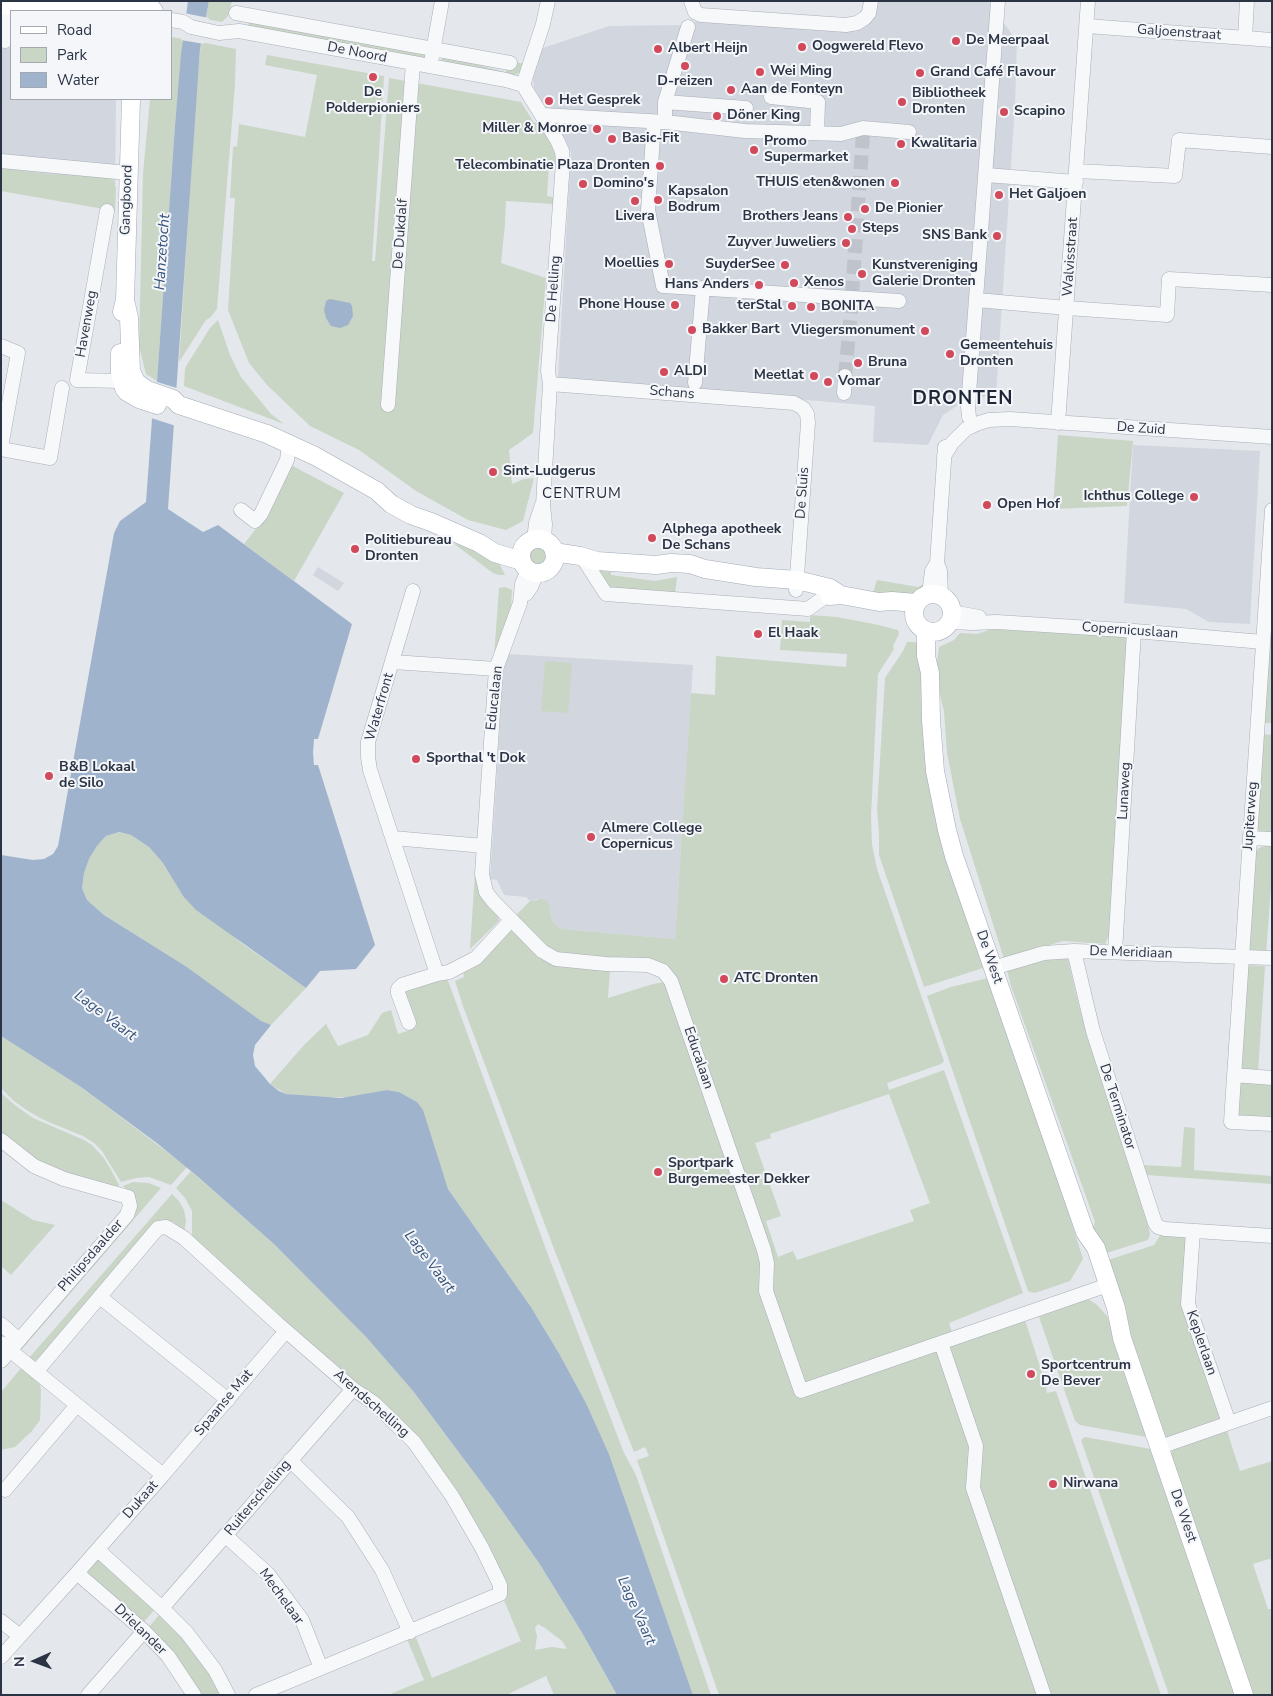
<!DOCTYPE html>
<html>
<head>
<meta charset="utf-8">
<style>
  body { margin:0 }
  #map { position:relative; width:1273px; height:1696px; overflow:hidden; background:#e4e7ec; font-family:"Nunito Sans",sans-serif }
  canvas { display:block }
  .frame { position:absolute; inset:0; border:2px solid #2b3445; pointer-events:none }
  .legend { position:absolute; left:10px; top:10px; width:162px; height:90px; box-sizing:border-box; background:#f4f6f9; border:1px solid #a4a8b1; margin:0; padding:6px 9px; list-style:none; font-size:15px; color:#2b3445 }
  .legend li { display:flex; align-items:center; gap:10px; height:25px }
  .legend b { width:25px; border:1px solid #a4a8b1 }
  .north { position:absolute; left:10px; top:1636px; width:50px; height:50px; -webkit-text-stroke:4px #f4f6f9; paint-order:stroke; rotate:268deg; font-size:14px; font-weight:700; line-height:20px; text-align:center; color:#2b3445 }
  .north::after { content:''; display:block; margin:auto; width:18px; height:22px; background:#2b3445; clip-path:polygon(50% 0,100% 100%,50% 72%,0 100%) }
</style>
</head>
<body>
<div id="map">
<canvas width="1273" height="1696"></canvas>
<div class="frame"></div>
<ul class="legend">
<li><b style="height:6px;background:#fff"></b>Road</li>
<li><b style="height:14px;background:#c9d6c5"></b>Park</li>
<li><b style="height:14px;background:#9fb4cc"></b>Water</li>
</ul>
<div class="north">N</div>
</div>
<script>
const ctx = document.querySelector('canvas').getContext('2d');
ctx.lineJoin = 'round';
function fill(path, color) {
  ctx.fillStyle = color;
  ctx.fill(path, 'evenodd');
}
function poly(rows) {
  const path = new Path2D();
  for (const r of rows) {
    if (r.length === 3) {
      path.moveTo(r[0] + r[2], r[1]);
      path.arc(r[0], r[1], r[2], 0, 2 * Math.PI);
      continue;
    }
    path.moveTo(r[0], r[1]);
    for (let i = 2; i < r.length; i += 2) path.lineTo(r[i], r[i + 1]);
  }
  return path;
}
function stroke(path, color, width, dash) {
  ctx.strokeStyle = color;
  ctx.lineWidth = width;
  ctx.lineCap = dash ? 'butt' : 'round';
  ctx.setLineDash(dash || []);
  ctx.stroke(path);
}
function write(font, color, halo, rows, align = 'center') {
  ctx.font = font + ' "Nunito Sans",sans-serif';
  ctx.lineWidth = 4;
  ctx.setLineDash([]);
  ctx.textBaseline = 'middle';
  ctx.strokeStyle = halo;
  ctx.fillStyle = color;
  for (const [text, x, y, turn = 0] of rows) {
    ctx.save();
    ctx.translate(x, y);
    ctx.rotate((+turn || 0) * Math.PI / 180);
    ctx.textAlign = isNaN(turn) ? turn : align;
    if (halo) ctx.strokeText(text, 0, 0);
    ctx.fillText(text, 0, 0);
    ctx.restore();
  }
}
fill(poly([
  [1,1,11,11,11,99,116,99,115,195,1,180],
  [874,1,988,1,1017,41,1015,104,996,395,966,400,943,415,928,445,873,442,875,406,558,378,571,152,534,88,533,79,540,52,543,48,609,26,685,25,702,20,855,29],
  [1133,445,1260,451,1250,624,1209,622,1186,609,1124,603],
  [318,567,344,583,338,591,313,575],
  [508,654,693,665,675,939,561,929,553,922,551,916,550,908,537,899,530,901,526,897,504,895,497,880,490,879,503,677,505,661]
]), '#d2d6de');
fill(poly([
  [209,1,232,1,228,16,222,22,206,19],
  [249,21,424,52,425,57,422,61,250,26,248,25],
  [171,37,183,39,175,125,157,381,146,374,139,346,143,174,150,99,171,99],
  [201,42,236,49,235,84,217,309,210,318,206,320,179,362,196,96],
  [267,55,384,76,372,261,375,261,389,78,521,102,534,123,538,122,552,145,555,154,555,164,549,165,547,196,553,197,553,204,506,201,505,224,501,263,546,278,533,433,509,450,512,484,524,479,534,478,523,521,506,530,468,520,416,491,359,450,310,426,267,385,249,363,228,310,235,198,230,198,233,147,237,146,239,124,305,137,317,75,265,65],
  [445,56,505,72,514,62,526,64,522,71,511,77,443,65,440,61],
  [1,168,54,175,67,173,107,177,113,181,116,188,115,211,1,191],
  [218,320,230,355,241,377,271,414,284,424,184,386,185,368,210,328],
  [1058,435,1133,441,1127,506,1053,509],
  [291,465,344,493,294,581,244,544,266,516],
  [453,543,473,549,499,563,505,575,499,575,493,573],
  [539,556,10],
  [592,569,611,572,611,575,655,581,677,577,675,594,610,590],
  [877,580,918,587,926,583,920,593,914,596,873,593],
  [505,587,512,590,511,609,494,656,499,588],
  [1272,599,1272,723,1262,723],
  [810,615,837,617,874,624,898,630,899,634,893,646,894,649,878,674,871,816,872,844,877,869,944,1061,941,1064,887,1083,889,1090,944,1070,1023,1293,949,1323,956,1345,1025,1320,1046,1385,1047,1393,1056,1391,1161,1695,719,1695,637,1460,649,1456,645,1447,634,1452,632,1447,554,1249,463,1006,455,981,464,977,463,970,509,924,529,947,610,969,608,998,653,984,675,980,673,975,553,952,519,922,517,914,530,901,543,899,548,902,550,908,551,916,553,922,561,929,675,939,691,693,715,695,716,656,846,667,847,654,780,650,782,620,810,622],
  [889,1094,930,1203,910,1210,914,1221,797,1260,793,1251,778,1257,766,1221,781,1216,755,1143,771,1138,770,1134],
  [998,627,1128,636,1109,935,1105,944,1063,941,1004,959,960,819,947,753,944,711,935,676,939,647,954,640,960,633,977,634],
  [907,642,914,642,921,645,923,675,983,968,924,987,879,855,879,834,877,809,885,678,903,651],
  [545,661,572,663,568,713,541,711],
  [1261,734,1272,735,1272,834,1260,832,1254,827],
  [118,832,131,835,149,847,163,863,183,896,244,945,306,988,271,1025,261,1022,187,967,104,915,87,900,82,888,84,873,89,859,97,846,106,836],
  [1265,846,1272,846,1272,873,1266,955,1244,954,1252,856,1259,848],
  [475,873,479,893,498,915,499,921,470,949],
  [1067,956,1079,1006,1150,1223,1148,1225,1150,1234,1148,1240,1103,1254,1092,1230,1095,1222,1011,986,1007,970,1037,960],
  [1243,965,1265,966,1258,1072,1236,1071],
  [447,978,547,1252,624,1453,636,1475,711,1695,693,1695,609,1454,587,1405,560,1355,531,1307,448,1189,417,1102,399,1092,387,1090,349,1097,313,1097,286,1094,270,1084,304,1045,326,1024,338,1046,368,1035,382,1013,391,1010,398,1034,416,1028,405,992],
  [988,978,1058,1179,1083,1259,1070,1281,1035,1293,1028,1291,927,996,951,987],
  [1,1036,81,1087,187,1167,171,1185,149,1177,136,1178,121,1182,102,1151,94,1143,83,1136,44,1120,28,1111,14,1101,1,1088],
  [1235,1082,1272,1084,1272,1120,1232,1117],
  [1,1093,16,1106,33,1118,84,1140,92,1145,103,1157,110,1168,119,1185,117,1189,101,1186,37,1163,1,1137],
  [1184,1127,1195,1128,1194,1170,1272,1176,1272,1184,1146,1175,1142,1165,1181,1167],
  [191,1171,275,1245,367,1338,413,1391,493,1498,539,1563,581,1631,617,1695,554,1695,546,1676,506,1695,388,1695,424,1680,407,1639,415,1635,432,1678,521,1641,503,1598,420,1448,345,1372,192,1241,192,1211,185,1198,176,1188],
  [538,1624,545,1628,562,1641,567,1649,552,1647,535,1650,537,1636,535,1628],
  [133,1182,149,1183,161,1188,22,1349,18,1350,128,1217,131,1194,123,1186],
  [172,1194,179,1201,184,1210,186,1221,184,1233,174,1222,167,1221,35,1362,29,1358],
  [1,1200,33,1220,55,1225,11,1275,1,1266],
  [1162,1232,1188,1235,1184,1307,1222,1421,1169,1439,1164,1436,1105,1261,1154,1245],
  [1088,1299,1097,1305,1107,1316,1122,1352,1152,1438,1080,1425,1075,1421,1039,1317,1070,1304],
  [22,1367,39,1381,41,1390,40,1420,32,1431,15,1447,1,1450,1,1392],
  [1227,1431,1240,1471,1272,1461,1272,1560,1269,1559,1253,1564,1268,1609,1272,1609,1272,1695,1250,1695,1169,1456,1175,1447],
  [1085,1437,1156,1450,1240,1695,1169,1695,1081,1440],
  [98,1559,157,1607,141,1625,86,1574],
  [160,1614,192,1644,223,1695,197,1695,148,1628]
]), '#c9d6c5');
fill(poly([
  [188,1,209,1,200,49,168,509,203,532,218,525,352,624,318,739,314,739,313,753,314,765,318,765,375,945,356,969,320,971,306,988,196,910,183,896,163,863,149,847,131,835,119,832,106,836,97,846,89,859,84,873,82,888,87,900,104,915,187,967,261,1021,271,1025,255,1045,253,1055,255,1066,270,1084,279,1091,286,1094,341,1098,387,1090,399,1092,417,1102,423,1110,448,1189,531,1307,560,1355,587,1405,609,1454,693,1695,617,1695,581,1631,539,1563,493,1498,413,1391,367,1338,275,1245,197,1176,158,1144,81,1087,1,1036,1,855,33,860,44,859,53,854,58,846,114,533,120,521,146,502,152,419,157,381,175,125,181,54],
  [330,299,350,303,352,306,353,316,348,325,340,328,331,326,326,318,324,310,326,301]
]), '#9fb4cc');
fill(poly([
  [184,13,209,18,204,44,181,40],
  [154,381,180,389,176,426,151,418]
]), '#e4e7ec');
stroke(poly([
  [852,295,863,133],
  [845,376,852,301]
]), '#bfc3cb', 14, [14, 7]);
const minor = poly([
  [691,1,695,12,701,15,846,25,857,23,865,18,869,13,871,1],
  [236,13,510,63],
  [171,20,183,22,191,27,219,33,239,31,506,80,523,85],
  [1087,26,1272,40],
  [1245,38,1247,1],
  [5,41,9,1],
  [432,57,442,1],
  [523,85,557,140,562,151,563,162,548,371,550,384,543,505,545,524,544,540],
  [523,85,543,24,548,1],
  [771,97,818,102,817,133],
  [665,102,746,108],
  [543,115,665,122,745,131,841,134,863,128,909,132],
  [654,122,648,210,663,286,899,301],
  [665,122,665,102,688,27],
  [1,161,128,173],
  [1077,171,1175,176,1179,140,1272,147],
  [986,175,1076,182],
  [107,211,77,380,121,381,130,379],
  [977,300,1067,308,1167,315,1169,279,1272,285],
  [1,346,18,353,1,447],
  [695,383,703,288],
  [550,384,794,403,803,408,807,414,808,423,796,590],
  [844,393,845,376],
  [388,405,413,63],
  [969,417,968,407,998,1],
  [1058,423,1088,1],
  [1,449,50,458,62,388],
  [944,456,952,443,966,429,979,423,989,420,1010,419,1272,437],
  [241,510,255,521,261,514,287,460,289,444],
  [1272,510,1231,1122,1272,1124],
  [534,540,536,523,542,505],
  [586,563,606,594,808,609,826,596],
  [528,570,522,584,520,603,496,669,482,874,486,892,493,901,542,951,556,959,606,964,648,965,663,971,671,981,764,1250,767,1263,766,1291,801,1391,1108,1285],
  [413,591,368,742,368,757,370,770,437,974],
  [526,594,531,587,537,573],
  [929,594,932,571,937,563],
  [941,595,940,571,937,563,945,447],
  [952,612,979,617],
  [950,622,973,623,997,622,1123,630,1263,642],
  [393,662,496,669],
  [393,838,484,846],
  [1250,838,1272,839],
  [1074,951,1093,1031,1155,1223,1158,1227,1165,1229,1272,1236],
  [1115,952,1134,631],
  [993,968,1044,953,1074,951,1272,958],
  [409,1023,398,993,398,989,402,985,437,974,449,972,476,958,511,920],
  [1234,1075,1272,1078],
  [1,1140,34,1166,64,1179,128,1197,130,1206,127,1215,1,1361],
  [1193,1231,1188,1304,1229,1423],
  [100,1297,228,1400],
  [1,1324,19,1340],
  [1,1343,163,1475,77,1573,1,1657],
  [941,1343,976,1446,973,1488,1044,1695],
  [36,1372,158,1228,166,1227,184,1238,278,1324,353,1389,374,1403,414,1442,452,1496,482,1548,500,1585,500,1594,256,1695],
  [1160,1447,1272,1408],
  [290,1460,348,1517,382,1570,410,1632],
  [163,1475,286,1331],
  [5,1490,77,1405],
  [226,1536,268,1574,302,1620,321,1668],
  [98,1550,162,1608,187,1633,215,1670,228,1695],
  [77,1573,144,1631,168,1656,194,1695],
  [162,1608,353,1389],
  [1,1621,20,1636],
  [88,1695,144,1631]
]);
const major = poly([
  [40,1,123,11],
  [1,5,53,11],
  [123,11,127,6,136,2,148,4,154,11],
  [125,300,129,318,131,371,136,382,147,390,173,399,179,405,267,434,315,456,377,491,391,504,411,515,431,522,479,543,495,553,522,561],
  [122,312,125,300,131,99],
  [120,353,120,374,124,388,127,392,139,399,157,405],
  [538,556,17],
  [554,552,580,556,597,561,656,565,671,563,690,564,705,569,756,577,797,580,830,588,841,595],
  [933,613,19],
  [829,596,841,595,879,602,892,601,916,603],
  [926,631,926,656,930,673,931,720,935,771,947,830,954,856,1085,1232,1096,1248,1116,1308,1122,1338,1244,1695]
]);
stroke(minor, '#a9aeb7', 15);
stroke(major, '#a3abb8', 19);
stroke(minor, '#f7f8fa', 14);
stroke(major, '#fff', 18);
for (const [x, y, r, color] of [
  [956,41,5,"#d1495b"],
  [802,47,5,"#d1495b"],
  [658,49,5,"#d1495b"],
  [685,66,5,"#d1495b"],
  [760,72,5,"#d1495b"],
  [920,73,5,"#d1495b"],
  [373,77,5,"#d1495b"],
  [731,90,5,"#d1495b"],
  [549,101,5,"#d1495b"],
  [902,102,5,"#d1495b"],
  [1004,112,5,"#d1495b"],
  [717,116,5,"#d1495b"],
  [597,129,5,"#d1495b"],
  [612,139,5,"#d1495b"],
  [901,144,5,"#d1495b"],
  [754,150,5,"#d1495b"],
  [660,166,5,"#d1495b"],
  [895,183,5,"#d1495b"],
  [583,184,5,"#d1495b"],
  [999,195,5,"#d1495b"],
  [658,200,5,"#d1495b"],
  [635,201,5,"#d1495b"],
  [865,209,5,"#d1495b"],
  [848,217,5,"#d1495b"],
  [852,229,5,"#d1495b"],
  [997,236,5,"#d1495b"],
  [846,243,5,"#d1495b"],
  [669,264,5,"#d1495b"],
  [785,265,5,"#d1495b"],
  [862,274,5,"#d1495b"],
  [794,283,5,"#d1495b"],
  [759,285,5,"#d1495b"],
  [675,305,5,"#d1495b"],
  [792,306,5,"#d1495b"],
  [811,307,5,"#d1495b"],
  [692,330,5,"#d1495b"],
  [925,331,5,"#d1495b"],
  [950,354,5,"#d1495b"],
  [858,363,5,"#d1495b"],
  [664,372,5,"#d1495b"],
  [814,376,5,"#d1495b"],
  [828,382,5,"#d1495b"],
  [493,472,5,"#d1495b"],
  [1194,497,5,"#d1495b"],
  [987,505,5,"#d1495b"],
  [652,538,5,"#d1495b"],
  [355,549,5,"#d1495b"],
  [758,634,5,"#d1495b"],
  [416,759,5,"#d1495b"],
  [49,776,5,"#d1495b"],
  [591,837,5,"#d1495b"],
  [724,979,5,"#d1495b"],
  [658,1172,5,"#d1495b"],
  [1031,1374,5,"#d1495b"],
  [1053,1484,5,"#d1495b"]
]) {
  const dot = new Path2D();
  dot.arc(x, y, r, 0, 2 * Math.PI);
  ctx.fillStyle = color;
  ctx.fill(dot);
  stroke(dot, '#f4f6f9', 2);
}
write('14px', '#2b3445', '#f4f6f9', [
  ["Galjoenstraat",1179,33,4],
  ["De Noord",357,53,11],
  ["Gangboord",127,200,-88],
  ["De Dukdalf",401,234,-86],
  ["Walvisstraat",1071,257,-86],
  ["De Helling",554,289,-86],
  ["Havenweg",87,324,-80],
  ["Schans",672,393,5],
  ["De Zuid",1141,429,4],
  ["De Sluis",803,493,-86],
  ["Copernicuslaan",1130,631,4],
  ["Educalaan",495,698,-84],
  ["Waterfront",380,707,-74],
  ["Lunaweg",1125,791,-87],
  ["Jupiterweg",1251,816,-86],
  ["De Meridiaan",1131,953,2],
  ["De West",989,957,71],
  ["Educalaan",698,1058,71],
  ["De Terminator",1117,1107,72],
  ["Philipsdaalder",91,1256,-49],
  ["Keplerlaan",1201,1343,71],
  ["Spaanse Mat",224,1403,-50],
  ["Arendschelling",371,1404,41],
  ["Ruiterschelling",258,1498,-50],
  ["Dukaat",141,1500,-49],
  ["De West",1183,1516,71],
  ["Mechelaar",281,1597,54],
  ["Drielander",140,1630,44]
]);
write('bold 14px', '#2b3445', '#f4f6f9', [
  ["De Meerpaal",966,41],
  ["Oogwereld Flevo",812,47],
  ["Albert Heijn",668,49],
  ["Wei Ming",770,72],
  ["Grand Café Flavour",930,73],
  ["D-reizen",685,82,"center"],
  ["Aan de Fonteyn",741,90],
  ["De",373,93,"center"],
  ["Polderpioniers",373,109,"center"],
  ["Bibliotheek",912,94],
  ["Dronten",912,110],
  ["Het Gesprek",559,101],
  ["Scapino",1014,112],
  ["Döner King",727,116],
  ["Miller & Monroe",587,129,"right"],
  ["Basic-Fit",622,139],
  ["Promo",764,142],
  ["Supermarket",764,158],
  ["Kwalitaria",911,144],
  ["Telecombinatie Plaza Dronten",650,166,"right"],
  ["THUIS eten&wonen",885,183,"right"],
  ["Domino's",593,184],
  ["Kapsalon",668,192],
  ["Bodrum",668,208],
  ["Het Galjoen",1009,195],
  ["De Pionier",875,209],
  ["Livera",635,217,"center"],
  ["Brothers Jeans",838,217,"right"],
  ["Steps",862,229],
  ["SNS Bank",987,236,"right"],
  ["Zuyver Juweliers",836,243,"right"],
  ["Moellies",659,264,"right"],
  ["SuyderSee",775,265,"right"],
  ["Kunstvereniging",872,266],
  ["Galerie Dronten",872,282],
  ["Xenos",804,283],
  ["Hans Anders",749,285,"right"],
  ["Phone House",665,305,"right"],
  ["terStal",782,306,"right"],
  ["BONITA",821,307],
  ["Bakker Bart",702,330],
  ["Vliegersmonument",915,331,"right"],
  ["Gemeentehuis",960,346],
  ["Dronten",960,362],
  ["Bruna",868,363],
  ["ALDI",674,372],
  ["Meetlat",804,376,"right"],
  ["Vomar",838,382],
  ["Sint-Ludgerus",503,472],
  ["Ichthus College",1184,497,"right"],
  ["Open Hof",997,505],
  ["Alphega apotheek",662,530],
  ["De Schans",662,546],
  ["Politiebureau",365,541],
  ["Dronten",365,557],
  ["El Haak",768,634],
  ["Sporthal 't Dok",426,759],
  ["B&B Lokaal",59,768],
  ["de Silo",59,784],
  ["Almere College",601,829],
  ["Copernicus",601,845],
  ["ATC Dronten",734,979],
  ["Sportpark",668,1164],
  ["Burgemeester Dekker",668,1180],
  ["Sportcentrum",1041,1366],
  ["De Bever",1041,1382],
  ["Nirwana",1063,1484]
], 'left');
write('italic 15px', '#34527a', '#f4f6f9', [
  ["Hanzetocht",163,252,-86],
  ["Lage Vaart",105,1016,37],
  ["Lage Vaart",429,1262,53],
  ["Lage Vaart",636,1611,66]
]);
ctx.letterSpacing = '1px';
write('15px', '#1d2536', '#f4f6f9', [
  ["CENTRUM",582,494]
]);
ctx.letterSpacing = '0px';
ctx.letterSpacing = '1px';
write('bold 19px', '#1d2536', '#f4f6f9', [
  ["DRONTEN",963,399]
]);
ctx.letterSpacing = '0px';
</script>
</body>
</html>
